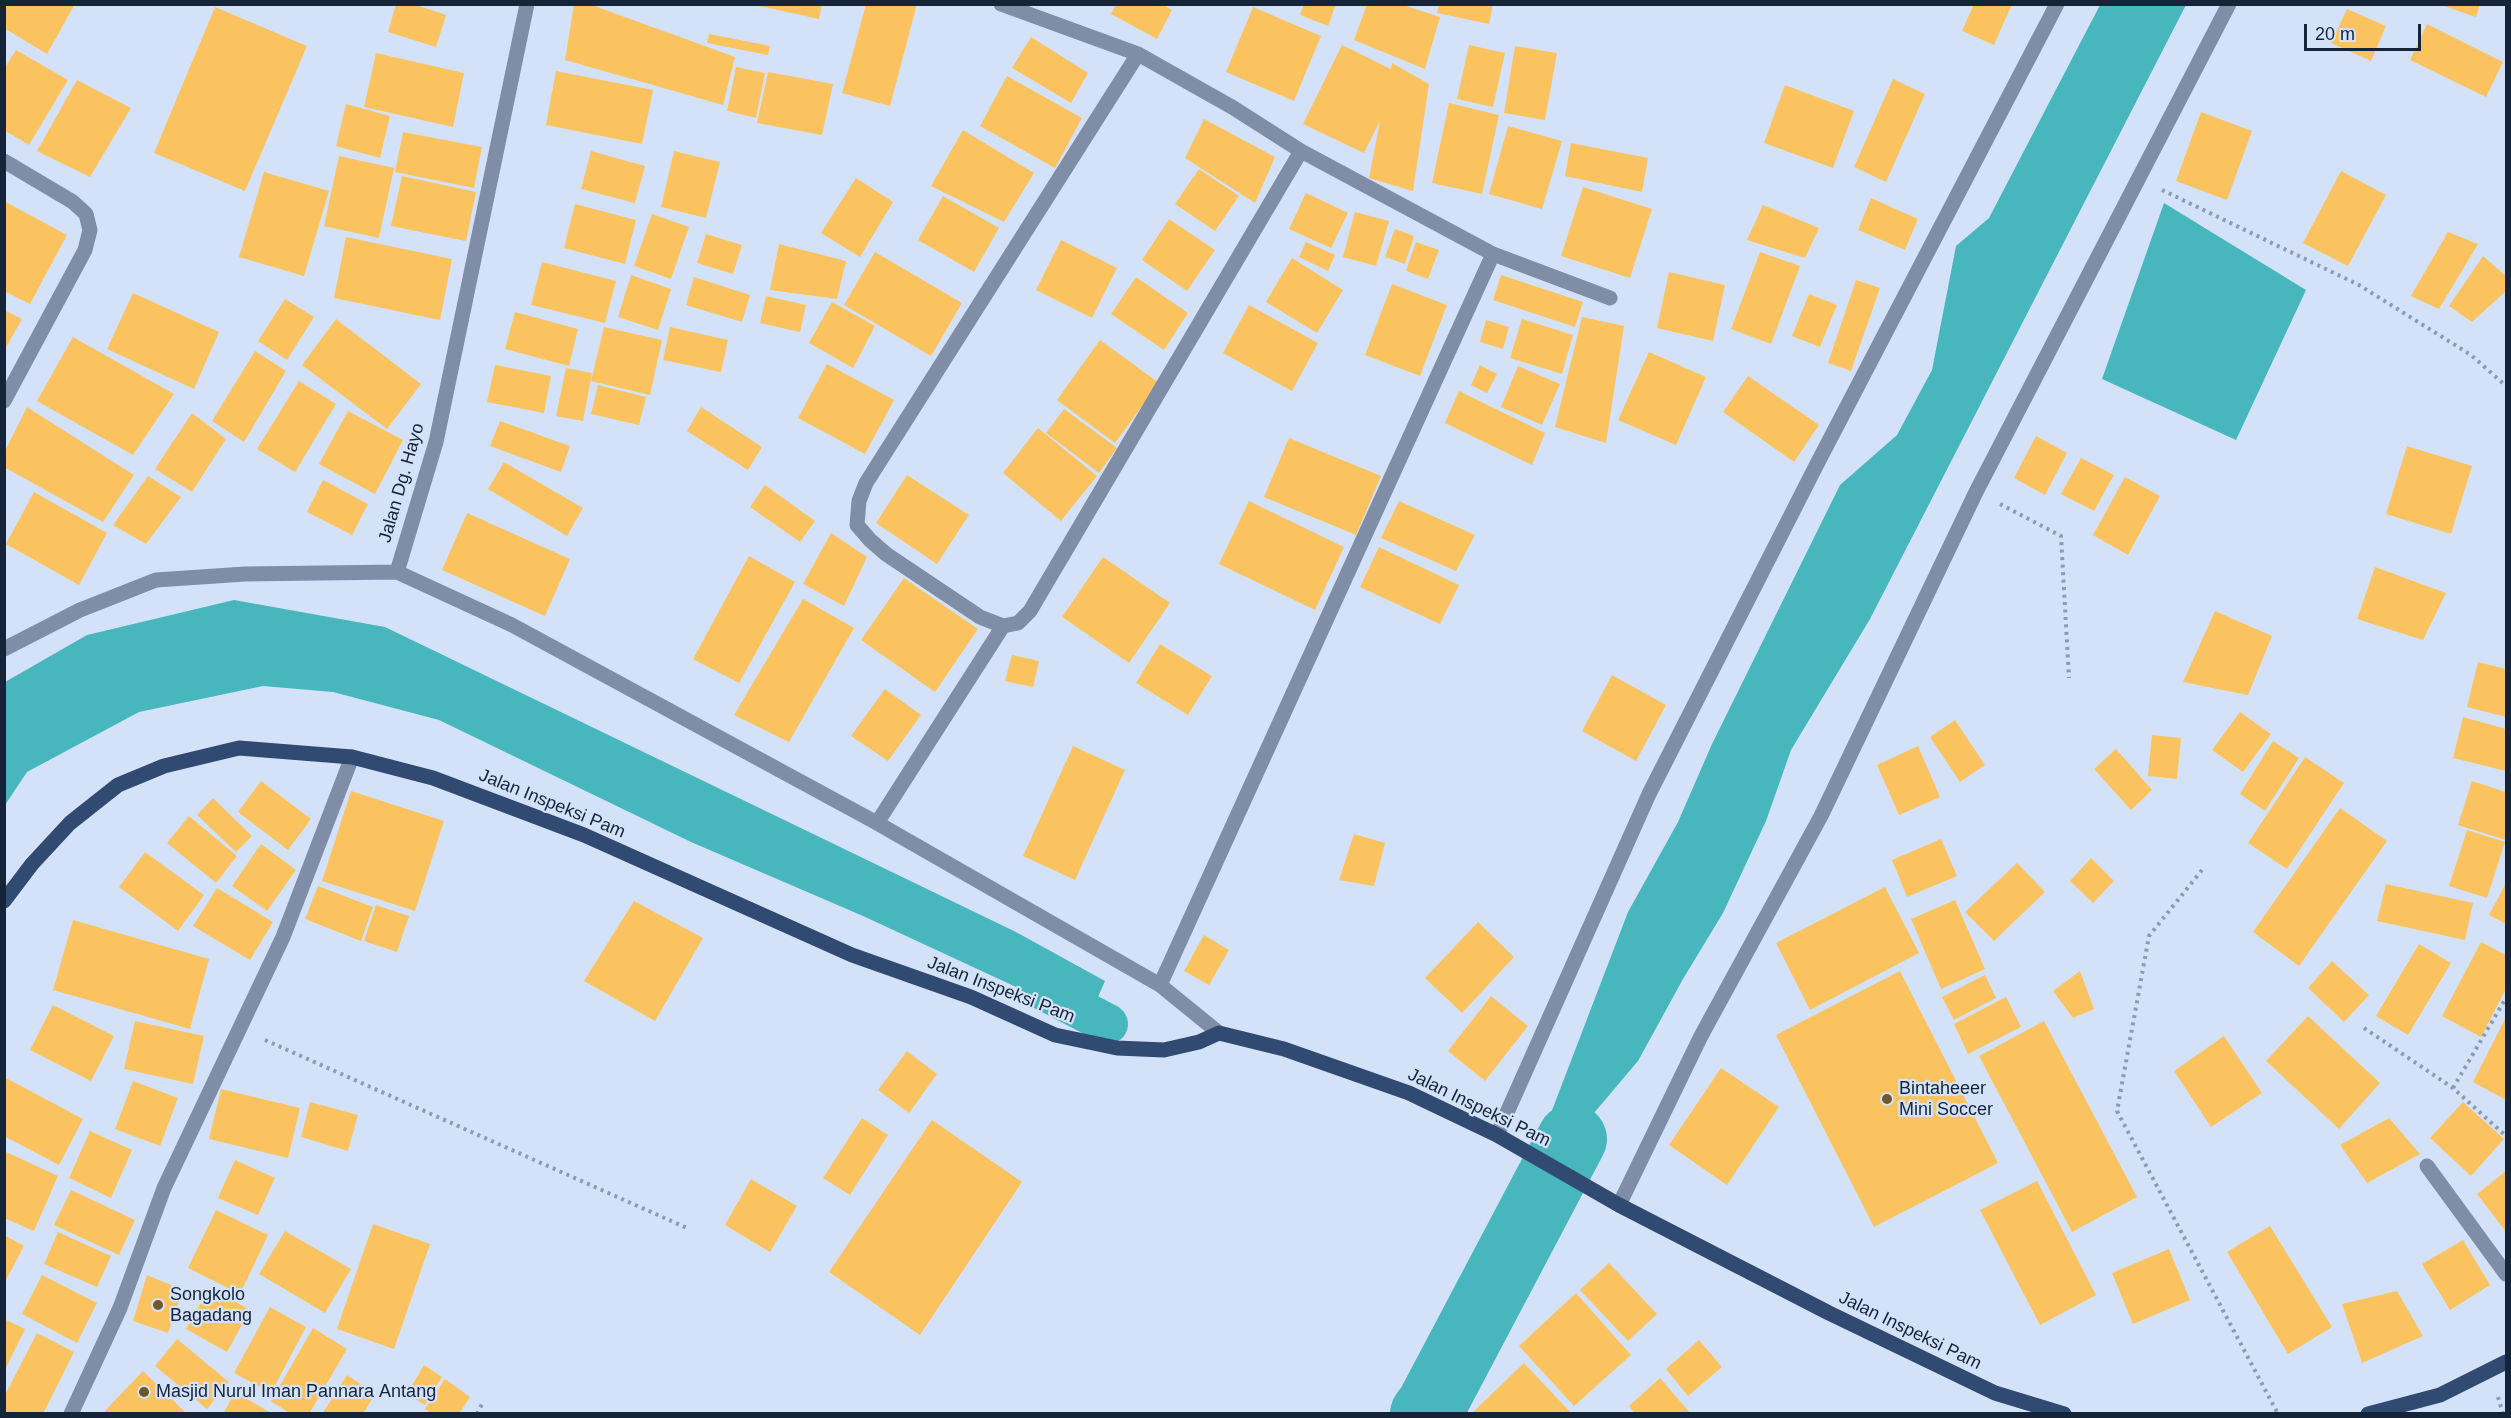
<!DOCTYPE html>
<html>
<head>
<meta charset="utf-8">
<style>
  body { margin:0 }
  #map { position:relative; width:2511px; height:1418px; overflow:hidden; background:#d3e2f9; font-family:Arial,sans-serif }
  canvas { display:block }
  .frame { position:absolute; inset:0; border:6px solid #162439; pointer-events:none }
  .scale { position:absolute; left:2304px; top:24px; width:117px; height:27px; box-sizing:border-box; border:3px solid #162439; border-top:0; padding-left:8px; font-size:18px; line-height:21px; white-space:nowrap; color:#162439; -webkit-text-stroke:4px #d3e2f9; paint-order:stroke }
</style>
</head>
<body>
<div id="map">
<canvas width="2511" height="1418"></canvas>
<div class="frame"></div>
<div class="scale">20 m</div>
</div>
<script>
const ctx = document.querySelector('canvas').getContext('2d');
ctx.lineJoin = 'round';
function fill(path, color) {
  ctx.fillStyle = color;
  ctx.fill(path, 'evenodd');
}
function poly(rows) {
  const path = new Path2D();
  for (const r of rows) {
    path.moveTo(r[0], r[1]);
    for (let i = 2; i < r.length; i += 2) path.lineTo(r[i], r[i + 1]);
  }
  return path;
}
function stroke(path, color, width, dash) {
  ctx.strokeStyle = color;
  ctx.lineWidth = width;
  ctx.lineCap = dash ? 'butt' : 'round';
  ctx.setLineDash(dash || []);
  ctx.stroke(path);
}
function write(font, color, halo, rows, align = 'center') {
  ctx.font = font + ' Arial,sans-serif';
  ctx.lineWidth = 4.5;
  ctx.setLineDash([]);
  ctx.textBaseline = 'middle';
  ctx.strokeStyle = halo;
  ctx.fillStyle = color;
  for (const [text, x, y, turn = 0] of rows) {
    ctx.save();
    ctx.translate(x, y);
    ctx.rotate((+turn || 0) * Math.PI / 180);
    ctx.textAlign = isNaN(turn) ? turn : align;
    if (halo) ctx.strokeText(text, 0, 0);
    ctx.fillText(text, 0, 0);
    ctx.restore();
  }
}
fill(poly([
  [2100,5,2186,5,1870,619,1791,750,1766,821,1723,913,1683,979,1638,1061,1572,1139,1546,1126,1628,912,1678,822,1712,744,1840,485,1897,435,1932,370,1956,246,1989,218],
  [2164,203,2306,290,2236,440,2102,379],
  [234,600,385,627,1016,932,1105,981,1090,1015,1029,993,863,916,691,842,439,720,333,692,263,686,139,712,27,772,5,805,5,682,87,635]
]), '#48b7bd');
stroke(poly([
  [1041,989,1108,1024]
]), '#48b7bd', 40);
stroke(poly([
  [1425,1414,1431,1406,1572,1139]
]), '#48b7bd', 70);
fill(poly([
  [4,4,75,4,47,54,4,28],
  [396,4,413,4,446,15,436,47,388,32],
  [574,4,589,4,735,57,723,105,565,60],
  [751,4,822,4,819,19],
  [866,4,917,4,890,106,842,93],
  [1116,4,1162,4,1172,10,1157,39,1111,14],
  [1304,4,1336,4,1328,26,1300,15],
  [1367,4,1400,4,1440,17,1425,69,1354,40],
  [1439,4,1493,4,1489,24,1437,13],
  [1974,4,2012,4,1994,45,1962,31],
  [2438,4,2480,4,2476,17],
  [215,7,307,46,245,191,154,153],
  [1253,7,1321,36,1294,101,1226,72],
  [2347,9,2386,26,2371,61,2331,43],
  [2427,24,2503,62,2486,97,2410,60],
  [709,34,770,46,768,55,707,43],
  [1031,37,1088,73,1071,103,1012,68],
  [1342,45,1391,69,1392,63,1429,84,1413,191,1369,178,1380,121,1364,153,1303,124],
  [1469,45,1505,53,1493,107,1457,99],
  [1515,46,1557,53,1545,120,1504,113],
  [16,50,68,80,29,145,4,130,4,69],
  [376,53,464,73,453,127,364,107],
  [736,67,765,73,756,118,727,111],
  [556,71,653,90,642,144,546,125],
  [768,72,833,84,822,135,757,123],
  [1007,76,1082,118,1055,168,980,126],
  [1893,79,1925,94,1886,182,1854,167],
  [77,80,131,108,90,177,37,151],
  [1785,85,1854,111,1833,168,1764,143],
  [1449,103,1499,115,1482,194,1432,183],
  [346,104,390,116,380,158,336,146],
  [2201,112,2252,131,2227,200,2176,181],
  [1204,119,1275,157,1255,203,1185,158],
  [1508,126,1562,141,1542,209,1489,194],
  [963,130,1034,173,1004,222,931,186],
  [403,132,482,147,474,188,395,172],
  [1571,143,1648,158,1642,192,1565,176],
  [591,151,645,166,635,203,581,189],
  [674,151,720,162,706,218,661,207],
  [339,156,394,168,379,238,324,226],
  [1199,169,1239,196,1215,231,1175,204],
  [2341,171,2386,195,2348,266,2303,243],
  [264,172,329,191,304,276,239,257],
  [402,176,476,192,466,241,391,226],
  [856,178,893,202,860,257,821,233],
  [1583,187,1652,209,1630,278,1561,256],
  [1306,193,1348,213,1331,248,1289,229],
  [943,196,999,228,974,272,918,240],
  [1871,198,1918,219,1905,250,1858,230],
  [6,202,67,235,30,304,4,291],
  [575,204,636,220,625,264,564,248],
  [1763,205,1819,228,1805,258,1747,240],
  [1355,212,1389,221,1376,266,1343,257],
  [652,214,689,227,671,279,634,266],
  [1169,219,1215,250,1187,291,1142,260],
  [1395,229,1414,236,1405,264,1385,257],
  [2448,232,2478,244,2439,309,2411,296],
  [706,234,742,245,733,274,697,263],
  [346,237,452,259,440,320,334,298],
  [1061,240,1117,268,1092,318,1036,290],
  [1306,242,1335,255,1328,271,1299,257],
  [1416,242,1439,250,1428,279,1406,271],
  [779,244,846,261,837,299,770,290],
  [875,252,962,303,931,356,844,305],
  [1760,252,1800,266,1771,344,1731,329],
  [2483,256,2506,276,2506,291,2472,322,2449,306],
  [1292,258,1343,290,1317,333,1266,302],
  [542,262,616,281,605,323,531,305],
  [1669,272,1725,285,1713,341,1657,328],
  [631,275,671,289,658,330,618,317],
  [1501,275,1583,302,1575,327,1493,300],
  [694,277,750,295,742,322,686,305],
  [1136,277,1188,313,1164,350,1111,314],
  [1856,280,1880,288,1851,371,1828,363],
  [1392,284,1447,305,1420,376,1365,355],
  [133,293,219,332,194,389,107,349],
  [1809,294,1837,305,1820,347,1792,336],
  [766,296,806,305,800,332,760,323],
  [285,299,314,317,287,360,258,341],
  [832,302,875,326,853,368,809,343],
  [1249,305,1318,343,1292,391,1223,353],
  [4,310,22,319,4,351],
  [515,312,578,329,569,366,505,349],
  [1582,317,1624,326,1606,443,1555,427],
  [336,319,421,384,387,429,302,365],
  [1522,319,1573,335,1562,374,1510,358],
  [1486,320,1509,327,1503,349,1480,342],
  [604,327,662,340,650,395,591,381],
  [670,327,728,340,721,372,663,360],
  [73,337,174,394,133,455,37,401],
  [1100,340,1159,383,1115,443,1057,400],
  [255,351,286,371,244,442,212,421],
  [1649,352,1706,377,1676,445,1618,420],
  [827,364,894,400,865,454,798,418],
  [495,365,551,376,544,413,487,402],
  [1480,365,1497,374,1487,393,1471,385],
  [1518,366,1560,384,1542,425,1501,407],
  [566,368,592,373,583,421,556,416],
  [1748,376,1819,425,1794,462,1723,412],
  [299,381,336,404,295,472,257,449],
  [598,385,646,397,639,425,591,414],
  [1459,391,1545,433,1532,465,1445,423],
  [27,407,134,475,103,522,4,467,4,453],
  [701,407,762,447,748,470,687,431],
  [1064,409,1117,448,1099,473,1046,433],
  [348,411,403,440,375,494,319,464],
  [192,413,226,439,192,492,155,469],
  [500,421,570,446,561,472,490,446],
  [1038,428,1097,476,1061,521,1003,473],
  [2036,436,2067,453,2045,495,2014,478],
  [1289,438,1381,476,1356,535,1264,497],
  [2407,446,2472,466,2451,534,2386,514],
  [2081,458,2114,475,2094,511,2061,494],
  [504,462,583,508,567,536,488,489],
  [907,475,969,515,937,564,876,523],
  [148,476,181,497,146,544,113,525],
  [2125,477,2160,496,2128,555,2093,535],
  [323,480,368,504,352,535,307,512],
  [765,485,815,521,800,542,750,507],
  [34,492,107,533,79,585,6,544],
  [1249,501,1344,547,1315,610,1219,564],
  [1399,501,1475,535,1456,571,1381,538],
  [467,513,570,559,545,616,442,570],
  [831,533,867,557,844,606,803,584],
  [1379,547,1459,585,1440,624,1360,587],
  [749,556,795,582,739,683,693,659],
  [1103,557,1170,603,1129,663,1062,617],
  [2375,567,2446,593,2423,640,2357,619],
  [904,578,978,629,935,692,861,640],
  [803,599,854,628,789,742,734,715],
  [2215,611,2272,636,2248,695,2183,682],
  [1160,644,1212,676,1188,715,1136,683],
  [1012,655,1039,661,1033,687,1005,681],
  [2478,662,2506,669,2506,717,2467,707],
  [1612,675,1666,705,1636,761,1582,731],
  [885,689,921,715,888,761,851,736],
  [2240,712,2271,734,2243,772,2212,750],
  [2463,717,2506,729,2506,771,2453,758],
  [1955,720,1985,765,1960,782,1930,737],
  [2152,735,2181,738,2177,779,2148,776],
  [2273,741,2299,758,2265,811,2240,794],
  [1073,746,1125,770,1075,880,1023,856],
  [1918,746,1940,797,1899,815,1877,765],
  [2116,749,2152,790,2131,810,2094,769],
  [2305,757,2344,783,2287,869,2248,843],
  [261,781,311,819,288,850,238,812],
  [2472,781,2506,792,2506,840,2458,825],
  [351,791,444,821,415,911,322,881],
  [213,798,252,836,236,852,197,815],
  [2340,808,2387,841,2299,966,2253,932],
  [189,816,237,856,216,883,167,843],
  [2467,830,2505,842,2487,898,2449,886],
  [1354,834,1385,843,1374,886,1339,880],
  [1941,839,1957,876,1907,897,1892,860],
  [261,844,296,870,267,911,232,886],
  [145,852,204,895,178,931,119,887],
  [2091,858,2114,881,2093,903,2070,881],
  [2017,863,2045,892,1994,941,1965,912],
  [2506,883,2506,924,2489,915],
  [2386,884,2473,903,2465,940,2377,921],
  [318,886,373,907,361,941,305,919],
  [1885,887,1919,953,1810,1010,1776,943],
  [217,888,273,922,250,960,193,926],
  [1955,900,1985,969,1941,989,1911,919],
  [634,901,703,938,655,1021,584,981],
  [376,905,409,916,397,952,364,941],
  [73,920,209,959,190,1029,53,990],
  [1478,922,1514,957,1462,1013,1425,978],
  [1204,935,1229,950,1209,985,1184,971],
  [2481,942,2506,955,2506,989,2481,1037,2442,1016],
  [2419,944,2451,963,2408,1035,2376,1016],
  [2332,961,2369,995,2344,1022,2308,988],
  [1900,971,1998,1163,1874,1227,1776,1035],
  [2080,971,2094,1009,2073,1018,2053,991],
  [1985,975,1996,998,1954,1020,1942,997],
  [1491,996,1528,1026,1485,1081,1448,1051],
  [2006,997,2021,1027,1968,1054,1954,1024],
  [53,1005,114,1036,91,1081,30,1050],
  [2308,1016,2380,1083,2339,1129,2266,1061],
  [2506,1017,2506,1100,2473,1082],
  [135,1021,204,1036,193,1084,124,1069],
  [2044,1021,2137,1197,2072,1232,1979,1056],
  [2224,1036,2262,1093,2211,1127,2174,1071],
  [907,1051,937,1074,909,1113,878,1090],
  [1721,1068,1779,1107,1727,1185,1669,1145],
  [4,1077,83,1119,59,1165,4,1136],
  [133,1081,178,1098,160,1146,115,1129],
  [221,1089,300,1108,288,1158,209,1139],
  [310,1102,358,1115,348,1151,301,1137],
  [2463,1102,2504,1139,2471,1176,2430,1138],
  [862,1118,888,1135,850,1195,823,1178],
  [2389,1118,2420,1154,2367,1183,2340,1145],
  [932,1120,1022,1182,920,1335,829,1272],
  [90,1131,132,1150,111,1198,69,1178],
  [4,1151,58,1176,34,1231,4,1218],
  [235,1160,275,1178,258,1215,218,1198],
  [2506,1171,2506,1232,2477,1194],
  [751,1179,797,1206,770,1252,725,1225],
  [2037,1181,2096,1295,2040,1325,1980,1210],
  [71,1190,135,1220,119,1255,54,1225],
  [216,1210,268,1235,240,1294,188,1268],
  [373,1224,430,1244,394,1349,337,1329],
  [2270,1226,2332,1327,2288,1354,2227,1252],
  [285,1231,351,1269,325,1313,259,1274],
  [58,1232,111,1256,97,1287,44,1264],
  [4,1235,24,1246,4,1284],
  [2463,1240,2490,1285,2450,1310,2422,1264],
  [2169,1249,2190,1300,2133,1324,2112,1273],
  [1609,1263,1657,1314,1628,1341,1580,1290],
  [42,1275,97,1303,77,1343,22,1314],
  [147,1275,183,1290,168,1333,133,1321],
  [210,1287,250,1310,227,1352,186,1329],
  [2397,1291,2423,1336,2362,1363,2342,1304],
  [1576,1293,1631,1355,1574,1406,1519,1346],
  [270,1307,306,1327,271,1393,234,1373],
  [4,1319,25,1329,4,1372],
  [313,1328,347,1349,309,1414,291,1414,271,1401],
  [37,1333,74,1352,43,1414,4,1414,4,1397],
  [177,1339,229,1382,207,1409,155,1366],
  [1699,1340,1722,1367,1688,1396,1666,1369],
  [1524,1363,1572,1414,1471,1414],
  [424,1365,442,1377,425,1405,407,1394],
  [143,1371,187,1414,102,1414],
  [347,1375,375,1394,363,1414,322,1414],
  [1660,1378,1691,1414,1635,1414,1629,1406],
  [445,1379,470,1397,459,1414,432,1414,425,1409],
  [235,1392,273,1414,223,1414]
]), '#fbc35f');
stroke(poly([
  [2162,190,2359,285,2471,355,2506,386],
  [2000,504,2061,536,2069,678],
  [2202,870,2149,936,2117,1111,2278,1414],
  [2364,1028,2453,1088,2506,1136],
  [265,1040,687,1228],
  [2453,1088,2506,998],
  [2498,1397,2503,1414],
  [477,1414,483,1402]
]), '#8c9bb1', 4, [3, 4.5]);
stroke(poly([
  [1001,4,1138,54,1232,107,1301,151,1493,254,1610,298],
  [1138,54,866,483,859,501,857,525,870,540,886,554,980,617,1003,626,1018,623,1030,611,1301,151],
  [4,161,73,202,86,214,90,230,85,250,4,401],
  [397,572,436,442,527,4],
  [4,649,80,610,156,580,245,574,397,572,512,625,877,823,1160,985,1219,1033],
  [877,823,1003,626],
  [1160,985,1493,254],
  [1497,1135,1649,794,1817,464,2057,4],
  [2427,1166,2506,1274],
  [1619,1205,1701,1036,1821,816,1976,492,2229,4],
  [71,1414,120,1308,164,1188,283,937,352,757]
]), '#7f8ea6', 15);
stroke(poly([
  [4,901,32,864,70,823,118,785,164,766,239,748,352,757,433,778,584,835,852,955,971,997,1055,1035,1117,1048,1164,1050,1199,1042,1219,1033,1284,1049,1409,1093,1497,1135,1619,1205,1829,1313,1995,1393,2064,1414],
  [2368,1414,2440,1395,2506,1362]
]), '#314a72', 15);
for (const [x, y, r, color] of [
  [1887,1099,6,"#725729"],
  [158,1305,6,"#725729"],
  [144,1392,6,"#725729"]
]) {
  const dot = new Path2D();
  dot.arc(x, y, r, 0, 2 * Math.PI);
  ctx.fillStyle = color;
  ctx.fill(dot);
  stroke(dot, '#d3e2f9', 2);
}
write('18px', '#162439', '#d3e2f9', [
  ["Jalan Dg. Hayo",402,483,-74],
  ["Jalan Inspeksi Pam",552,804,22],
  ["Jalan Inspeksi Pam",1001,990,21],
  ["Jalan Inspeksi Pam",1479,1108,26],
  ["Jalan Inspeksi Pam",1910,1331,26]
]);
write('18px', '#162439', '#d3e2f9', [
  ["Bintaheeer",1899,1089],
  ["Mini Soccer",1899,1110],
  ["Songkolo",170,1295],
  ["Bagadang",170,1316],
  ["Masjid Nurul Iman Pannara Antang",156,1392]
], 'left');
</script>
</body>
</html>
